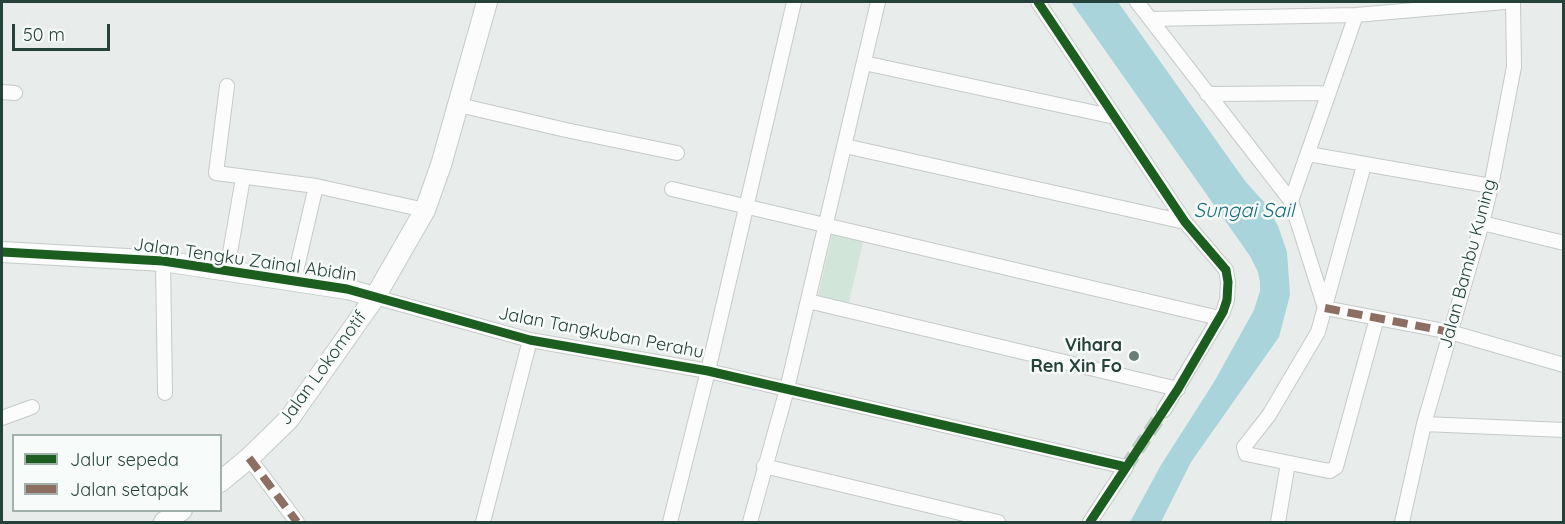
<!DOCTYPE html>
<html>
<head>
<meta charset="utf-8">
<style>
  body { margin:0 }
  #map { position:relative; width:1565px; height:524px; overflow:hidden; background:#e8edeb; font-family:Quicksand,sans-serif }
  canvas { display:block }
  .frame { position:absolute; inset:0; border:3px solid #24423a; pointer-events:none }
  .legend { position:absolute; left:12px; top:434px; width:210px; height:78px; box-sizing:border-box; background:#f7fbf9; border:2px solid #a3b1ad; margin:0; padding:8px 10px; list-style:none; font-size:18px; color:#24423a }
  .legend li { display:flex; align-items:center; gap:12px; height:30px }
  .legend b { width:30px; border:2px solid #a3b1ad }
  .scale { position:absolute; left:12px; top:24px; width:98px; height:27px; box-sizing:border-box; border:3px solid #24423a; border-top:0; padding-left:8px; font-size:18px; line-height:21px; white-space:nowrap; color:#24423a; -webkit-text-stroke:4px #f7fbf9; paint-order:stroke }
</style>
</head>
<body>
<div id="map">
<canvas width="1565" height="524"></canvas>
<div class="frame"></div>
<ul class="legend">
<li><b style="height:8px;background:#1b5e20"></b>Jalur sepeda</li>
<li><b style="height:8px;background:#8d6e63"></b>Jalan setapak</li>
</ul>
<div class="scale">50 m</div>
</div>
<script>
const ctx = document.querySelector('canvas').getContext('2d');
ctx.lineJoin = 'round';
function fill(path, color) {
  ctx.fillStyle = color;
  ctx.fill(path, 'evenodd');
}
function poly(rows) {
  const path = new Path2D();
  for (const r of rows) {
    path.moveTo(r[0], r[1]);
    for (let i = 2; i < r.length; i += 2) path.lineTo(r[i], r[i + 1]);
  }
  return path;
}
function stroke(path, color, width, dash) {
  ctx.strokeStyle = color;
  ctx.lineWidth = width;
  ctx.lineCap = dash ? 'butt' : 'round';
  ctx.setLineDash(dash || []);
  ctx.stroke(path);
}
function write(font, color, halo, rows, align = 'center') {
  ctx.font = font + ' Quicksand,sans-serif';
  ctx.lineWidth = 5;
  ctx.setLineDash([]);
  ctx.textBaseline = 'middle';
  ctx.strokeStyle = halo;
  ctx.fillStyle = color;
  for (const [text, x, y, turn = 0] of rows) {
    ctx.save();
    ctx.translate(x, y);
    ctx.rotate((+turn || 0) * Math.PI / 180);
    ctx.textAlign = isNaN(turn) ? turn : align;
    if (halo) ctx.strokeText(text, 0, 0);
    ctx.fillText(text, 0, 0);
    ctx.restore();
  }
}
fill(poly([
  [833,231,864,238,848,307,817,300]
]), '#d1e6d8');
fill(poly([
  [1071,2,1118,2,1245,181,1264,202,1278,226,1287,252,1290,295,1279,337,1191,462,1161,522,1130,522,1161,465,1214,382,1254,310,1260,291,1260,282,1258,272,1250,256]
]), '#a9d4db');
stroke(poly([
  [1126,467,1164,410]
]), '#c1cbc8', 14, [14, 7]);
const street = poly([
  [1038,2,1185,222,1226,270,1228,282,1227,300,1223,312,1164,410],
  [1137,2,1291,201,1325,308],
  [1151,19,1356,15,1505,2],
  [864,63,1115,117],
  [227,86,216,173,316,186,425,210],
  [2,92,15,93],
  [1207,94,1329,93],
  [459,105,566,130,677,153],
  [845,146,1185,222],
  [1308,154,1491,186],
  [1364,165,1318,332,1269,415,1244,447,1246,454,1324,470,1330,471,1336,467,1377,318],
  [672,189,1219,318],
  [1291,201,1356,15],
  [1482,223,1564,243],
  [163,261,165,393],
  [227,270,243,178],
  [294,280,316,186],
  [375,297,530,340,708,371,1126,467,1090,522],
  [808,301,1178,389],
  [1325,308,1450,332,1564,365],
  [2,418,32,407],
  [1424,424,1564,430],
  [249,458,297,522],
  [764,466,998,522],
  [483,522,530,340],
  [670,522,708,371,794,2],
  [750,522,787,389,878,2],
  [1278,522,1288,463],
  [1402,522,1424,424,1482,223,1491,186,1514,67,1513,2]
]);
const secondary = poly([
  [2,252,163,261,347,289,375,297],
  [220,482,249,458,289,419,375,297,425,210,441,165,487,2],
  [164,522,182,510]
]);
stroke(street, '#c5cac8', 16);
stroke(secondary, '#c3cbc8', 22);
stroke(street, '#fcfcfc', 14);
stroke(secondary, '#fcfcfc', 20);
stroke(poly([
  [1325,308,1450,332],
  [249,458,297,522]
]), '#8d6e63', 8, [15, 8]);
stroke(poly([
  [1038,2,1185,222,1226,270,1228,282,1227,300,1223,312,1178,389,1090,522],
  [2,252,163,261,347,289,530,340,708,371,1126,467]
]), '#1b5e20', 9);
for (const [x, y, r, color] of [
  [1134,356,6,"#697e78"]
]) {
  const dot = new Path2D();
  dot.arc(x, y, r, 0, 2 * Math.PI);
  ctx.fillStyle = color;
  ctx.fill(dot);
  stroke(dot, '#f7fbf9', 2);
}
write('18px', '#24423a', '#f7fbf9', [
  ["Jalan Tengku Zainal Abidin",245,260,8],
  ["Jalan Bambu Kuning",1468,264,-75],
  ["Jalan Tangkuban Perahu",601,333,11],
  ["Jalan Lokomotif",323,368,-54]
]);
write('bold 18px', '#24423a', '#f7fbf9', [
  ["Vihara",1122,346],
  ["Ren Xin Fo",1122,367]
], 'right');
write('italic 20px', '#1c6f80', '#f7fbf9', [
  ["Sungai Sail",1244,211]
]);
</script>
</body>
</html>
